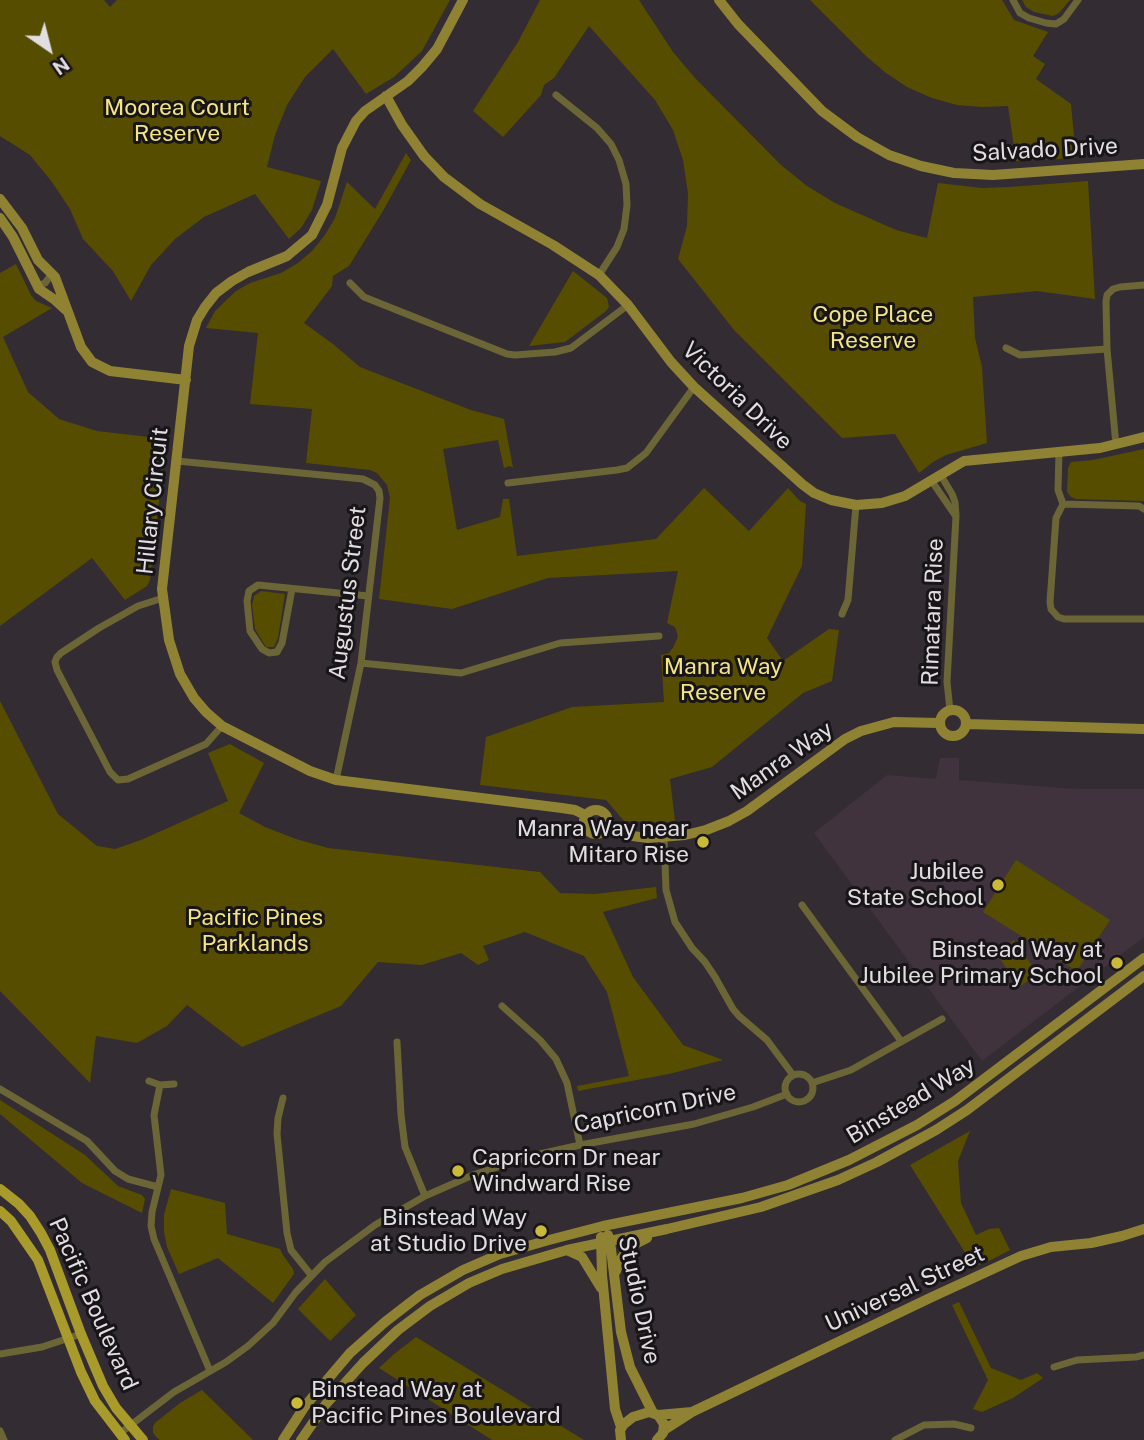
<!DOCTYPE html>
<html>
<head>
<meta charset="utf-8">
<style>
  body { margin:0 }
  #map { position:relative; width:1144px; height:1440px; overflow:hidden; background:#332c32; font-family:"Public Sans",sans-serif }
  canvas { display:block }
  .north { position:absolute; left:14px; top:14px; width:70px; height:70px; -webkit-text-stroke:5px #181518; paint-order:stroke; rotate:145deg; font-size:19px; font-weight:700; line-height:28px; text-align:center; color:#e2dde1 }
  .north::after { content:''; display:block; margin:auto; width:24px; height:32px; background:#e2dde1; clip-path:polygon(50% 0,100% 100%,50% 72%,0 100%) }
</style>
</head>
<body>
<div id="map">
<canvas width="1144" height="1440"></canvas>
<div class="north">N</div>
</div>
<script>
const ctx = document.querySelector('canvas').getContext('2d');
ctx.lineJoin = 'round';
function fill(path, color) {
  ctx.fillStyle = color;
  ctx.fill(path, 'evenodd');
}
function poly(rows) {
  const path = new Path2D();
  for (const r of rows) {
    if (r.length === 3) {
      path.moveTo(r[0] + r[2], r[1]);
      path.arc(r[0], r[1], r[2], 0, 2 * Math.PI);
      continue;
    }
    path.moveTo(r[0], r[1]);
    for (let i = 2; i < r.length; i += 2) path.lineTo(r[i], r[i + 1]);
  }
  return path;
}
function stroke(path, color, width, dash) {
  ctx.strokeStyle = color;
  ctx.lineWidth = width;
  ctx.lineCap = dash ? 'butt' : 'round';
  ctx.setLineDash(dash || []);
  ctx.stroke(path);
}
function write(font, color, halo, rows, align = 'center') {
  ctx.font = font + ' "Public Sans",sans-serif';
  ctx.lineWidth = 6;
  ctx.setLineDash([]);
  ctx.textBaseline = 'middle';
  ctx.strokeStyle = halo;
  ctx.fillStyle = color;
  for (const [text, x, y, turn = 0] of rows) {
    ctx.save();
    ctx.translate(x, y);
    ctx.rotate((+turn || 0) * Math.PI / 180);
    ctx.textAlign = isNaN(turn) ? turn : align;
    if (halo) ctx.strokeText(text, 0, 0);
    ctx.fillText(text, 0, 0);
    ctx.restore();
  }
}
fill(poly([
  [940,758,959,758,959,780,1077,789,1144,789,1144,937,982,1061,814,833,887,775,936,779]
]), '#40333e');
fill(poly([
  [0,0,104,0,110,7,117,0,450,0,422,51,394,77,366,94,333,49,305,77,287,105,275,135,267,167,321,181,312,210,301,228,289,239,255,194,204,217,175,239,151,265,131,301,113,271,83,239,70,209,52,182,30,155,0,136],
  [540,0,639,0,673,52,695,78,781,165,807,186,835,203,896,230,927,238,938,183,982,188,1010,187,1088,181,1095,299,1037,291,973,297,975,338,982,367,987,443,946,455,933,462,919,473,895,434,842,438,734,330,678,259,687,226,688,193,683,160,673,130,655,100,589,26,554,78,544,85,541,95,503,137,473,111,518,42],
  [810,0,1002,0,1014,20,1048,32,1033,56,1045,64,1036,79,1071,104,1076,158,1016,161,1008,106,982,107,957,105,932,98,907,87,886,73,867,57],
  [1022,0,1070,0,1059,13,1053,16,1034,12,1026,7],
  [406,153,411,160,383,211,349,266,333,276,332,286,304,323,333,344,360,367,471,410,504,419,513,468,510,466,504,468,498,440,443,449,457,530,500,517,503,499,509,499,517,556,656,539,704,488,749,531,788,488,800,501,806,504,802,566,767,638,783,661,829,629,839,630,832,681,803,693,712,767,670,779,675,821,664,823,624,821,606,800,480,785,486,737,572,707,664,702,661,655,669,653,674,646,678,636,675,627,667,623,678,571,548,578,452,609,379,599,390,498,387,485,377,473,370,470,306,463,312,409,250,404,258,333,206,328,215,311,236,291,250,283,281,273,298,263,312,251,325,235,335,218,347,182,375,209],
  [16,264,31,295,36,301,52,308,3,337,28,392,59,419,97,431,166,439,150,580,147,586,125,600,92,558,0,626,0,273],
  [573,271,607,298,609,307,606,311,565,342,529,346],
  [1144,449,1144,501,1076,499,1071,497,1067,492,1068,468,1071,462,1093,460],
  [261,591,285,594,278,638,274,647,266,647,255,629,252,605,254,596],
  [0,701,58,814,97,846,115,849,141,840,228,801,208,753,230,744,264,763,239,813,265,827,296,839,328,848,540,872,560,893,595,894,656,887,657,898,603,912,633,977,683,1045,723,1060,669,1074,578,1091,577,1086,629,1076,607,992,584,956,525,932,483,946,489,960,478,965,461,953,422,965,378,962,341,1006,242,1047,187,1005,167,1026,137,1043,96,1036,90,1083,0,991],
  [1016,860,1110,920,1077,971,983,912],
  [1014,940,1038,974,1019,987,996,953],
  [0,1100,85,1155,118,1186,142,1195,145,1199,142,1213,82,1183,0,1114],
  [970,1131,958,1161,961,1203,976,1235,989,1229,999,1228,1010,1250,993,1259,974,1267,910,1165],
  [171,1189,225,1203,227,1234,280,1249,283,1255,293,1269,294,1274,273,1303,218,1258,179,1274,167,1247,164,1232,164,1215],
  [325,1279,356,1315,330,1341,298,1309],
  [959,1302,991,1368,1021,1380,1037,1373,1043,1378,1013,1398,982,1412,973,1409,988,1380,952,1305],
  [416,1337,584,1440,492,1440,379,1368,393,1355],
  [202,1390,253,1440,160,1440,155,1436,153,1432,153,1426,156,1422,180,1403]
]), '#574d00');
stroke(poly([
  [1013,0,1020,13,1029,18,1046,23,1056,24,1064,19,1078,0],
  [556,95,597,128,611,144,619,160,626,184,627,205,624,229,617,247,599,275],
  [350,283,364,297,507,354,515,355,555,352,571,348,628,305],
  [37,286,45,283,52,274],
  [1006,348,1020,355,1107,349],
  [1116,445,1107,349,1106,301,1107,295,1113,289,1120,287,1144,285],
  [1059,452,1058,490,1063,504,1056,518,1050,602,1051,609,1058,617,1064,619,1144,619],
  [177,461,363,479,375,485,379,491,380,498,361,663,336,780],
  [940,474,952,494,955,502,956,516,947,682,950,710],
  [931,480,955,515],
  [508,483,617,470,627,468,646,453,694,387],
  [1063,504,1139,506,1144,509],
  [292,589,282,643,277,652,269,653,262,649,250,631,247,601,249,591,258,585,368,596],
  [163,598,138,606,99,628,61,653,57,657,55,662,57,670,110,772,118,780,128,779,206,744,222,726],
  [842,614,848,600,856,505],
  [361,663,461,673,560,643,659,636],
  [664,837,666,890,675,922,692,948,705,962,715,977,733,1009,739,1016,767,1040,793,1075],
  [802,905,901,1041],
  [502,1006,540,1040,556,1059,567,1083,580,1145],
  [397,1042,401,1115,405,1147,425,1196],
  [799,1088,14],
  [149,1081,160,1085,174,1084],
  [812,1083,851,1070,942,1019],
  [160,1085,154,1115,161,1175,152,1212,151,1226,154,1239,210,1371],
  [0,1089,87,1141,115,1171,128,1179,158,1187],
  [283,1098,278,1118,277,1134,287,1233,291,1250,311,1275],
  [0,1354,42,1347,81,1334],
  [1054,1367,1077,1360,1136,1357,1144,1355],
  [0,1431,4,1440],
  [119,1434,174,1392,226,1362,248,1346,273,1323,296,1292,325,1262,375,1225,425,1196,473,1175,531,1156,580,1145,694,1124,753,1107,787,1094],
  [895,1440,924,1425,954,1424,971,1428]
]), '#6c6536', 7);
stroke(poly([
  [463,0,437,49,422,67,408,81,365,111,356,121,342,148,327,205,312,235,287,256,248,272,232,281,216,293,205,307,197,320,189,346,162,589,169,640,180,674,194,698,206,712,222,726,310,771,336,780,562,808,575,810,585,815],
  [719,0,738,24,822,111,857,137,889,155,921,166,954,173,993,175,1144,164],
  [386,96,402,125,424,156,444,177,480,204,553,245,599,275,628,305,671,362,694,387,802,484,814,493,831,500,856,505,882,503,905,496,964,461,1100,448,1144,437],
  [0,199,22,228,38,260,55,277,81,347,92,362,110,371,186,380],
  [0,218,13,237,39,289,55,300,66,310],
  [953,723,13],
  [967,724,1144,729],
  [596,822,12],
  [606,829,625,835,648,838,685,835,706,830,729,821,747,811,845,739,861,731,894,722,939,723],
  [608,1235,610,1241,621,1332,630,1367,653,1413],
  [601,1237,602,1275,615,1409,621,1427],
  [569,1251,582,1257,601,1288],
  [616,1271,619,1262,629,1247,647,1238],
  [658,1415,692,1412],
  [664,1430,692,1412,932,1297,1021,1256,1051,1247,1091,1243,1122,1236,1144,1229],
  [283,1440,305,1406,350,1353,385,1322,420,1295,463,1270,500,1254,549,1240,603,1226,742,1198,788,1185,849,1160,917,1125,955,1101,1144,958],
  [301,1440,326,1404,363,1363,398,1330,430,1306,469,1283,502,1269,567,1250,667,1229,761,1207,838,1180,877,1162,936,1130,967,1110,1144,976],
  [621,1440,620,1430,624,1424,633,1417,649,1412,658,1415,664,1424,663,1433,657,1440]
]), '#8f8333', 10);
stroke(poly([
  [0,1189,19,1204,30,1216,41,1233,50,1250,81,1334,103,1386,116,1408,143,1440],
  [0,1211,11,1221,38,1260,81,1372,95,1401,125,1440]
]), '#a99a2c', 10);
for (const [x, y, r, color] of [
  [703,842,7,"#cbba39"],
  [998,885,7,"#cbba39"],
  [1117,963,7,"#cbba39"],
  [458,1171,7,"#cbba39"],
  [541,1231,7,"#cbba39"],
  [297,1403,7,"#cbba39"]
]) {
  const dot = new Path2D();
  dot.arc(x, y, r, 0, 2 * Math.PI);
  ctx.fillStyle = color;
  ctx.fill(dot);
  stroke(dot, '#181518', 2.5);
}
write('23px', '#f3e584', '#181518', [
  ["Moorea Court",177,108],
  ["Reserve",177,134],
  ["Cope Place",873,315],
  ["Reserve",873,341],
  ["Manra Way",723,667],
  ["Reserve",723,693],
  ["Pacific Pines",255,918],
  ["Parklands",255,944]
]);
write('23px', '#e2dde1', '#181518', [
  ["Salvado Drive",1045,150,-3],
  ["Victoria Drive",737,396,44],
  ["Hillary Circuit",153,501,-84],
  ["Augustus Street",348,593,-83],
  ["Rimatara Rise",933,612,-88],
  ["Manra Way",782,761,-35],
  ["Binstead Way",911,1101,-31],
  ["Capricorn Drive",655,1109,-12],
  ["Universal Street",905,1289,-25],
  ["Studio Drive",639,1300,78],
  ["Pacific Boulevard",93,1304,66]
]);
write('23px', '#e2dde1', '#181518', [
  ["Manra Way near",689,829],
  ["Mitaro Rise",689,855],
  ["Jubilee",984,872],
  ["State School",984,898],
  ["Binstead Way at",1103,950],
  ["Jubilee Primary School",1103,976],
  ["Capricorn Dr near",472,1158,"left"],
  ["Windward Rise",472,1184,"left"],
  ["Binstead Way",527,1218],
  ["at Studio Drive",527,1244],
  ["Binstead Way at",311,1390,"left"],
  ["Pacific Pines Boulevard",311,1416,"left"]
], 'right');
</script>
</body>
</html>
